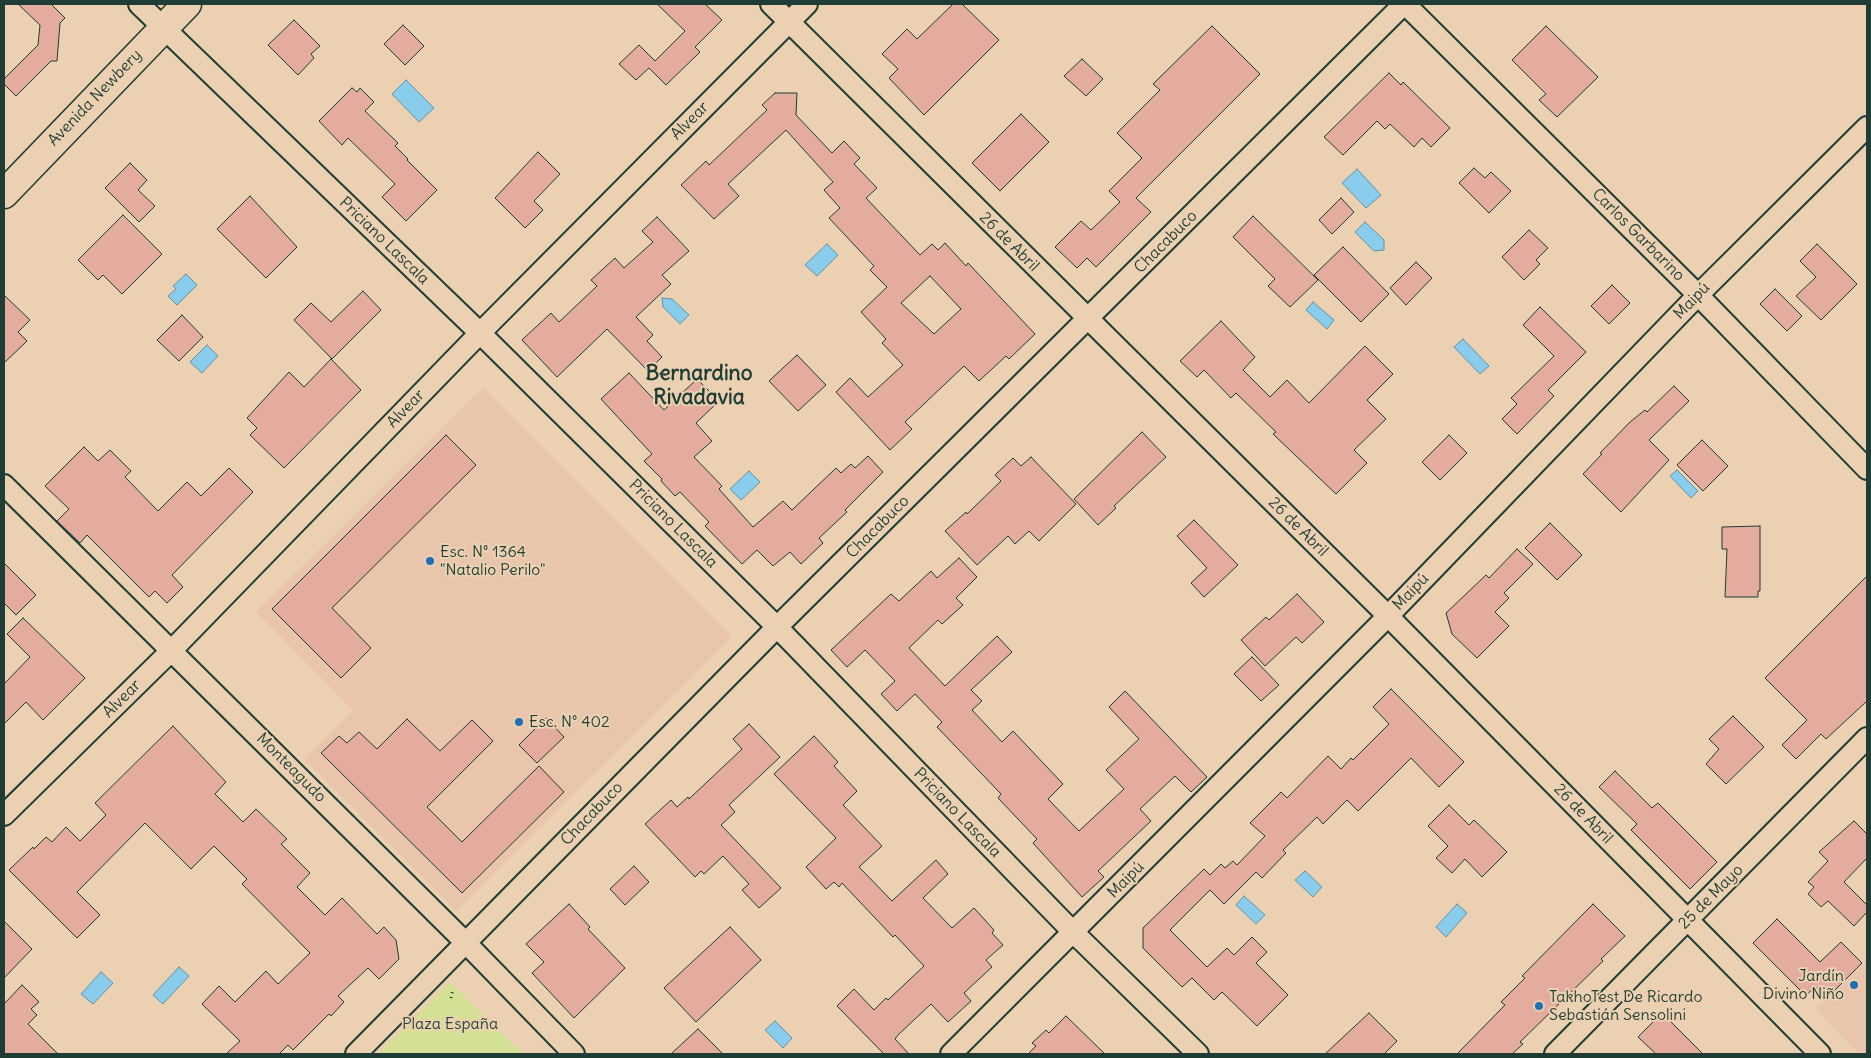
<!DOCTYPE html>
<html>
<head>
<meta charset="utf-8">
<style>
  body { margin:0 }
  #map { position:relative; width:1871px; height:1058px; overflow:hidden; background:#ebd0b2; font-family:Delius,sans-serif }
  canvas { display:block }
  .frame { position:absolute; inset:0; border:5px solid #1f3d34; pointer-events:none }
</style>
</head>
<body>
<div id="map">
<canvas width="1871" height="1058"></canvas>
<div class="frame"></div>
</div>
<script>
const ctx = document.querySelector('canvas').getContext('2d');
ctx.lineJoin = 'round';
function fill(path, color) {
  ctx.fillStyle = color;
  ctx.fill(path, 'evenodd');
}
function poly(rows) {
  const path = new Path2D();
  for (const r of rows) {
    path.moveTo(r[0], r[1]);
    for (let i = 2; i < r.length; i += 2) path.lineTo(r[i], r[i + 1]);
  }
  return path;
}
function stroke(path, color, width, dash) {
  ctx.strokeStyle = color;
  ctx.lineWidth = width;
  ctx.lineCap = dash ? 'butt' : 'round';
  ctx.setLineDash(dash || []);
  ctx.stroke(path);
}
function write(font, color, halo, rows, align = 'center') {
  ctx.font = font + ' Delius,sans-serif';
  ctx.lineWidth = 4;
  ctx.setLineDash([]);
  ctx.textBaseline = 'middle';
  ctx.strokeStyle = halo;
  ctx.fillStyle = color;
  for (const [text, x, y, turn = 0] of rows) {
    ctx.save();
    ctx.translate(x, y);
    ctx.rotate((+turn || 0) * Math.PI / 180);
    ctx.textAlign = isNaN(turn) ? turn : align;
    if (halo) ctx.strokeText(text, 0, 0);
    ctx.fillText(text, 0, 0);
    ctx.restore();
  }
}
fill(poly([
  [483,388,732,637,456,911,304,759,353,710,256,612],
  [1867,960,1867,1054,1859,1054,1816,1009]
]), '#e9c5ac');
fill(poly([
  [450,982,523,1054,378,1054]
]), '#d4e093');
const water = poly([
  [406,80,434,108,419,122,392,94,406,80],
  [1357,169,1381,195,1366,208,1342,183,1357,169],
  [1365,222,1384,240,1384,250,1374,251,1355,232,1365,222],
  [827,244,838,255,817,276,805,265,827,244],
  [186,274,197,285,177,305,168,296,176,289,173,286,186,274],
  [662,298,672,299,689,315,680,324,663,307,662,298],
  [1313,302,1334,320,1327,329,1306,310,1313,302],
  [1463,339,1489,366,1480,374,1454,347,1463,339],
  [207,345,218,356,202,373,190,362,207,345],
  [1677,470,1698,491,1691,498,1670,476,1677,470],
  [749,471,760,482,741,500,730,489,749,471],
  [1305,871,1322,887,1313,897,1295,880,1305,871],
  [1244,896,1265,915,1256,924,1236,905,1244,896],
  [1457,904,1467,913,1446,937,1436,927,1457,904],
  [179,967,189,976,163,1004,153,995,179,967],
  [101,972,113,983,93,1004,81,994,101,972],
  [775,1021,792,1038,783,1048,765,1030,775,1021]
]);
fill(water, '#8acceb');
stroke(water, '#5f93a2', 1);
const building = poly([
  [18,4,51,4,65,18,60,23,57,61,51,61,16,96,4,84,4,79,38,45,40,25,18,4],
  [657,4,705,4,722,20,695,47,700,52,666,85,649,68,636,80,619,64,639,45,655,61,685,31,657,4],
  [953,4,962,4,999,40,924,115,889,78,898,69,882,54,907,29,917,39,953,4],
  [294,20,320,46,311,54,314,58,298,75,268,45,294,20],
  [403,25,424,46,405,65,384,44,403,25],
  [1212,26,1260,74,1136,198,1151,212,1096,267,1087,258,1077,268,1055,247,1081,221,1091,230,1120,202,1109,191,1142,158,1117,133,1160,90,1153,84,1212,26],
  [1546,26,1598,77,1557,117,1539,100,1546,94,1512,60,1546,26],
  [1082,59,1103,79,1086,96,1064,76,1082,59],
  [1389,73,1401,85,1403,82,1450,128,1431,147,1422,138,1414,147,1390,124,1385,129,1377,121,1343,155,1324,137,1389,73],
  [352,88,357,92,360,88,374,102,365,111,398,143,395,146,408,159,407,160,437,190,406,221,382,197,395,184,348,138,342,145,319,121,352,88],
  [775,93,797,93,796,115,832,153,844,141,860,158,854,164,877,188,866,198,920,255,932,244,938,250,945,243,966,266,968,263,1035,334,1009,359,1006,356,979,381,964,366,905,422,912,429,890,450,836,392,850,378,868,397,903,365,882,343,886,339,861,312,887,287,870,270,874,266,829,218,840,208,824,190,833,182,786,130,728,184,739,196,714,219,681,185,706,161,709,165,767,110,762,105,775,93],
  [930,276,961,309,934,334,901,303,930,276],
  [1021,114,1049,142,1000,191,972,163,1021,114],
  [538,152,560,174,534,201,543,210,525,228,495,198,538,152],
  [130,163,147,180,138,190,155,206,139,222,105,188,130,163],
  [1474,168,1485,178,1491,172,1511,191,1489,213,1459,183,1474,168],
  [250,196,297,247,266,278,217,229,250,196],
  [1341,198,1354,212,1332,234,1319,220,1341,198],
  [123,215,162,254,122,294,103,275,98,280,78,260,123,215],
  [1253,216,1318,280,1290,307,1268,286,1275,279,1233,237,1253,216],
  [657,217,689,251,662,275,671,284,636,317,653,335,647,341,662,357,648,371,607,329,557,377,522,340,551,313,559,322,597,286,591,280,615,258,624,268,653,242,642,231,657,217],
  [1529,230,1548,248,1536,260,1540,264,1524,280,1502,257,1529,230],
  [1817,244,1857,284,1821,320,1796,296,1816,277,1800,261,1817,244],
  [1343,247,1389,294,1361,322,1314,275,1343,247],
  [1416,262,1432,278,1406,305,1390,288,1416,262],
  [1612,285,1630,303,1609,324,1591,306,1612,285],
  [1775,289,1802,316,1787,331,1760,304,1775,289],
  [363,291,381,310,332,359,294,320,311,303,331,322,363,291],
  [4,295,30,320,18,332,27,341,4,363,4,295],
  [1540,307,1586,352,1548,390,1554,396,1517,434,1502,419,1517,404,1511,398,1554,356,1523,325,1540,307],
  [182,315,203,337,179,361,157,340,182,315],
  [1221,321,1255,357,1243,370,1270,397,1287,380,1309,403,1365,346,1393,374,1367,400,1386,419,1354,450,1367,463,1336,494,1273,434,1276,432,1236,393,1231,398,1204,370,1197,377,1180,361,1221,321],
  [797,355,826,385,798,411,769,381,797,355],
  [331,359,361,390,284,468,250,435,257,428,247,418,289,372,304,387,331,359],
  [629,373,664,410,697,379,719,401,696,423,712,441,694,457,722,486,719,489,753,527,783,501,792,510,836,468,841,473,851,464,855,468,868,456,883,472,845,510,847,512,819,538,823,543,801,564,790,552,773,566,757,550,742,564,705,526,709,522,680,492,675,496,661,481,662,479,644,461,652,454,601,399,629,373],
  [1674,386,1689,401,1649,440,1669,460,1621,512,1583,474,1602,454,1600,453,1630,422,1645,410,1647,412,1674,386],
  [1142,432,1166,457,1114,506,1116,508,1098,525,1074,499,1142,432],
  [446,435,476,465,332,608,371,648,341,678,272,609,446,435],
  [1449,435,1467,453,1440,480,1422,462,1449,435],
  [1702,440,1728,466,1703,491,1677,465,1702,440],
  [84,447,98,461,110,450,131,471,125,477,158,511,187,482,201,496,229,468,253,492,172,575,183,587,167,603,155,591,149,597,87,535,80,543,57,521,69,509,45,486,84,447],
  [1031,457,1076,504,1039,541,1029,531,1015,544,1008,536,977,565,945,531,966,512,967,514,1001,481,995,475,1013,458,1021,466,1031,457],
  [1194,520,1238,565,1204,597,1191,583,1207,568,1177,536,1194,520],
  [1550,523,1582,555,1557,580,1525,548,1550,523],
  [1760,526,1760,591,1758,591,1758,597,1725,597,1727,549,1722,549,1722,527,1760,526],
  [1517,549,1533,564,1504,593,1509,598,1495,612,1509,626,1477,658,1452,634,1446,613,1486,575,1489,578,1517,549],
  [959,558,977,577,956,598,963,605,942,624,938,620,909,648,945,686,997,636,1012,652,971,690,982,701,972,710,1002,742,1013,731,1063,784,1048,799,1079,831,1124,789,1106,770,1139,739,1109,707,1125,691,1207,777,1191,792,1175,776,1140,809,1151,821,1098,871,1104,877,1082,897,1033,843,1037,839,998,798,1001,794,937,727,942,722,915,694,897,711,881,694,895,681,865,650,847,667,831,650,891,594,899,601,931,571,937,578,959,558],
  [4,563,36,595,16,615,4,603,4,563],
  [1867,576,1867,701,1826,739,1821,734,1796,759,1782,745,1807,720,1765,678,1867,576],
  [1297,594,1324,622,1302,643,1296,637,1265,666,1241,640,1266,617,1269,620,1297,594],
  [23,618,85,678,43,720,26,702,4,724,4,684,30,657,7,634,23,618],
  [1252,657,1279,685,1261,701,1234,674,1252,657],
  [1391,689,1464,762,1439,787,1411,758,1358,811,1347,800,1323,824,1317,817,1283,850,1286,853,1262,878,1256,872,1224,904,1210,890,1170,930,1207,967,1227,948,1234,955,1252,937,1267,952,1256,963,1288,995,1257,1026,1222,992,1214,1000,1192,978,1182,987,1143,948,1143,928,1204,869,1210,875,1221,864,1225,868,1233,861,1237,865,1265,836,1250,823,1281,792,1287,798,1328,756,1341,769,1351,758,1353,760,1389,724,1373,707,1391,689],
  [1733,716,1764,747,1726,784,1706,764,1719,749,1709,739,1733,716],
  [546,718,564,737,537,763,519,745,546,718],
  [407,719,440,751,472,720,493,741,427,807,462,842,539,766,564,792,462,893,321,753,339,736,347,743,359,732,377,749,407,719],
  [749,724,780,757,729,805,735,812,721,825,781,888,759,908,742,890,749,884,723,856,704,874,701,871,695,877,645,824,671,800,677,807,688,797,689,799,742,749,733,739,749,724],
  [173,726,226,782,215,794,243,822,256,809,287,839,281,844,310,873,297,887,325,915,342,898,377,934,384,927,396,940,399,959,379,979,368,968,338,996,344,1002,331,1016,329,1014,293,1050,288,1045,279,1054,226,1054,240,1041,202,1004,219,986,235,1002,266,971,278,984,310,953,242,884,247,879,214,846,191,869,145,823,77,892,100,915,77,938,9,870,33,847,34,849,46,837,52,842,66,827,80,841,106,815,95,803,173,726],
  [814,736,838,762,834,766,857,791,843,805,882,846,859,867,892,901,936,860,948,874,923,898,952,928,974,908,994,930,992,933,1003,945,986,960,992,967,964,993,971,1001,948,1022,931,1004,898,1035,895,1039,909,1054,884,1054,837,1006,854,989,874,1010,886,998,888,1000,924,966,895,935,893,937,842,883,839,887,834,882,826,889,806,867,836,838,774,774,814,736],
  [1615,771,1652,808,1658,803,1717,862,1690,889,1631,830,1637,824,1599,787,1615,771],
  [1449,805,1469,825,1474,820,1507,852,1482,877,1465,859,1452,873,1436,858,1448,846,1428,826,1449,805],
  [1854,821,1867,834,1867,858,1844,882,1867,905,1867,912,1854,926,1828,901,1821,907,1808,894,1814,887,1808,882,1828,861,1819,852,1854,821],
  [634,866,649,882,625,905,610,889,634,866],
  [569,904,590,927,588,929,625,968,574,1018,532,973,544,962,526,944,569,904],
  [1593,904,1625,936,1601,959,1603,961,1520,1042,1523,1044,1512,1054,1457,1054,1505,1005,1501,1002,1525,978,1522,976,1593,904],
  [1777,919,1820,962,1841,942,1862,963,1827,998,1815,986,1806,996,1753,943,1777,919],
  [4,921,32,949,4,978,4,921],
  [730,927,761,960,696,1022,664,988,730,927],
  [22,985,39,1002,31,1009,37,1015,28,1024,58,1054,4,1054,4,1004,22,985],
  [1369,1013,1397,1041,1384,1054,1325,1054,1369,1013],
  [1662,1013,1703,1054,1656,1054,1638,1037,1662,1013],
  [1066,1016,1105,1054,1028,1054,1036,1046,1032,1043,1046,1030,1049,1033,1066,1016],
  [698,1029,723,1054,671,1054,698,1029]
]);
fill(building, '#e4ab9f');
stroke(building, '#1f3d34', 1);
const minor = poly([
  [139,4,480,333,777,627,1073,932,1198,1054],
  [771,4,1388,616,1820,1054],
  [1405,4,1698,295,1867,469],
  [4,485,466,943,574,1054],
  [4,815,172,650,480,333,807,4],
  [356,1054,777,627,1404,4],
  [951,1054,1388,616,1698,295,1867,127],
  [1555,1054,1867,738]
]);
const secondary = poly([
  [4,194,187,4]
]);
stroke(minor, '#1f3d34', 24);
stroke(secondary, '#1f3d34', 31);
stroke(poly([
  [451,998,453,989]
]), '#1f3d34', 3, [1, 4]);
stroke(minor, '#ebd0b2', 20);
stroke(secondary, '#ebd0b2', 28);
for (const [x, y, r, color] of [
  [430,561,5,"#1f6fb2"],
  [519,722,5,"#1f6fb2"],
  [1854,985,5,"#1f6fb2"],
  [1539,1006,5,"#1f6fb2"]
]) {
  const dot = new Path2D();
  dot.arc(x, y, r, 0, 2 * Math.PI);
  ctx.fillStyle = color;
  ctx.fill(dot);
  stroke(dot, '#ebd0b2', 2);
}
write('16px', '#1f3d34', '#ebd0b2', [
  ["Avenida Newbery",95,98,-46],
  ["Alvear",690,121,-45],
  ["Carlos Garbarino",1638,235,45],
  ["Priciano Lascala",384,241,44],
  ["26 de Abril",1009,242,45],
  ["Chacabuco",1166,242,-45],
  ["Maipú",1692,301,-46],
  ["Alvear",406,409,-46],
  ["Priciano Lascala",673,524,45],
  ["Chacabuco",878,527,-45],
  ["26 de Abril",1298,527,45],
  ["Maipú",1411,592,-46],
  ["Alvear",122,699,-45],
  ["Monteagudo",291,768,45],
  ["Priciano Lascala",957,813,46],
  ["Chacabuco",592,814,-46],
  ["26 de Abril",1583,814,46],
  ["Maipú",1126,880,-45],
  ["25 de Mayo",1711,897,-45]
]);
write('16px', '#1f3d34', '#ebd0b2', [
  ["Esc. N° 1364",440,552],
  ["\"Natalio Perilo\"",440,570],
  ["Esc. N° 402",529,722],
  ["Jardín",1844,976,"right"],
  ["Divino Niño",1844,994,"right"],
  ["TakhoTest De Ricardo",1549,997],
  ["Sebastián Sensolini",1549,1015]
], 'left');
write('16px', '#284539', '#ebd0b2', [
  ["Plaza España",450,1024]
]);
write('bold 21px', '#1f3d34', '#ebd0b2', [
  ["Bernardino",699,374],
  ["Rivadavia",699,398]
]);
</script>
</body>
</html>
